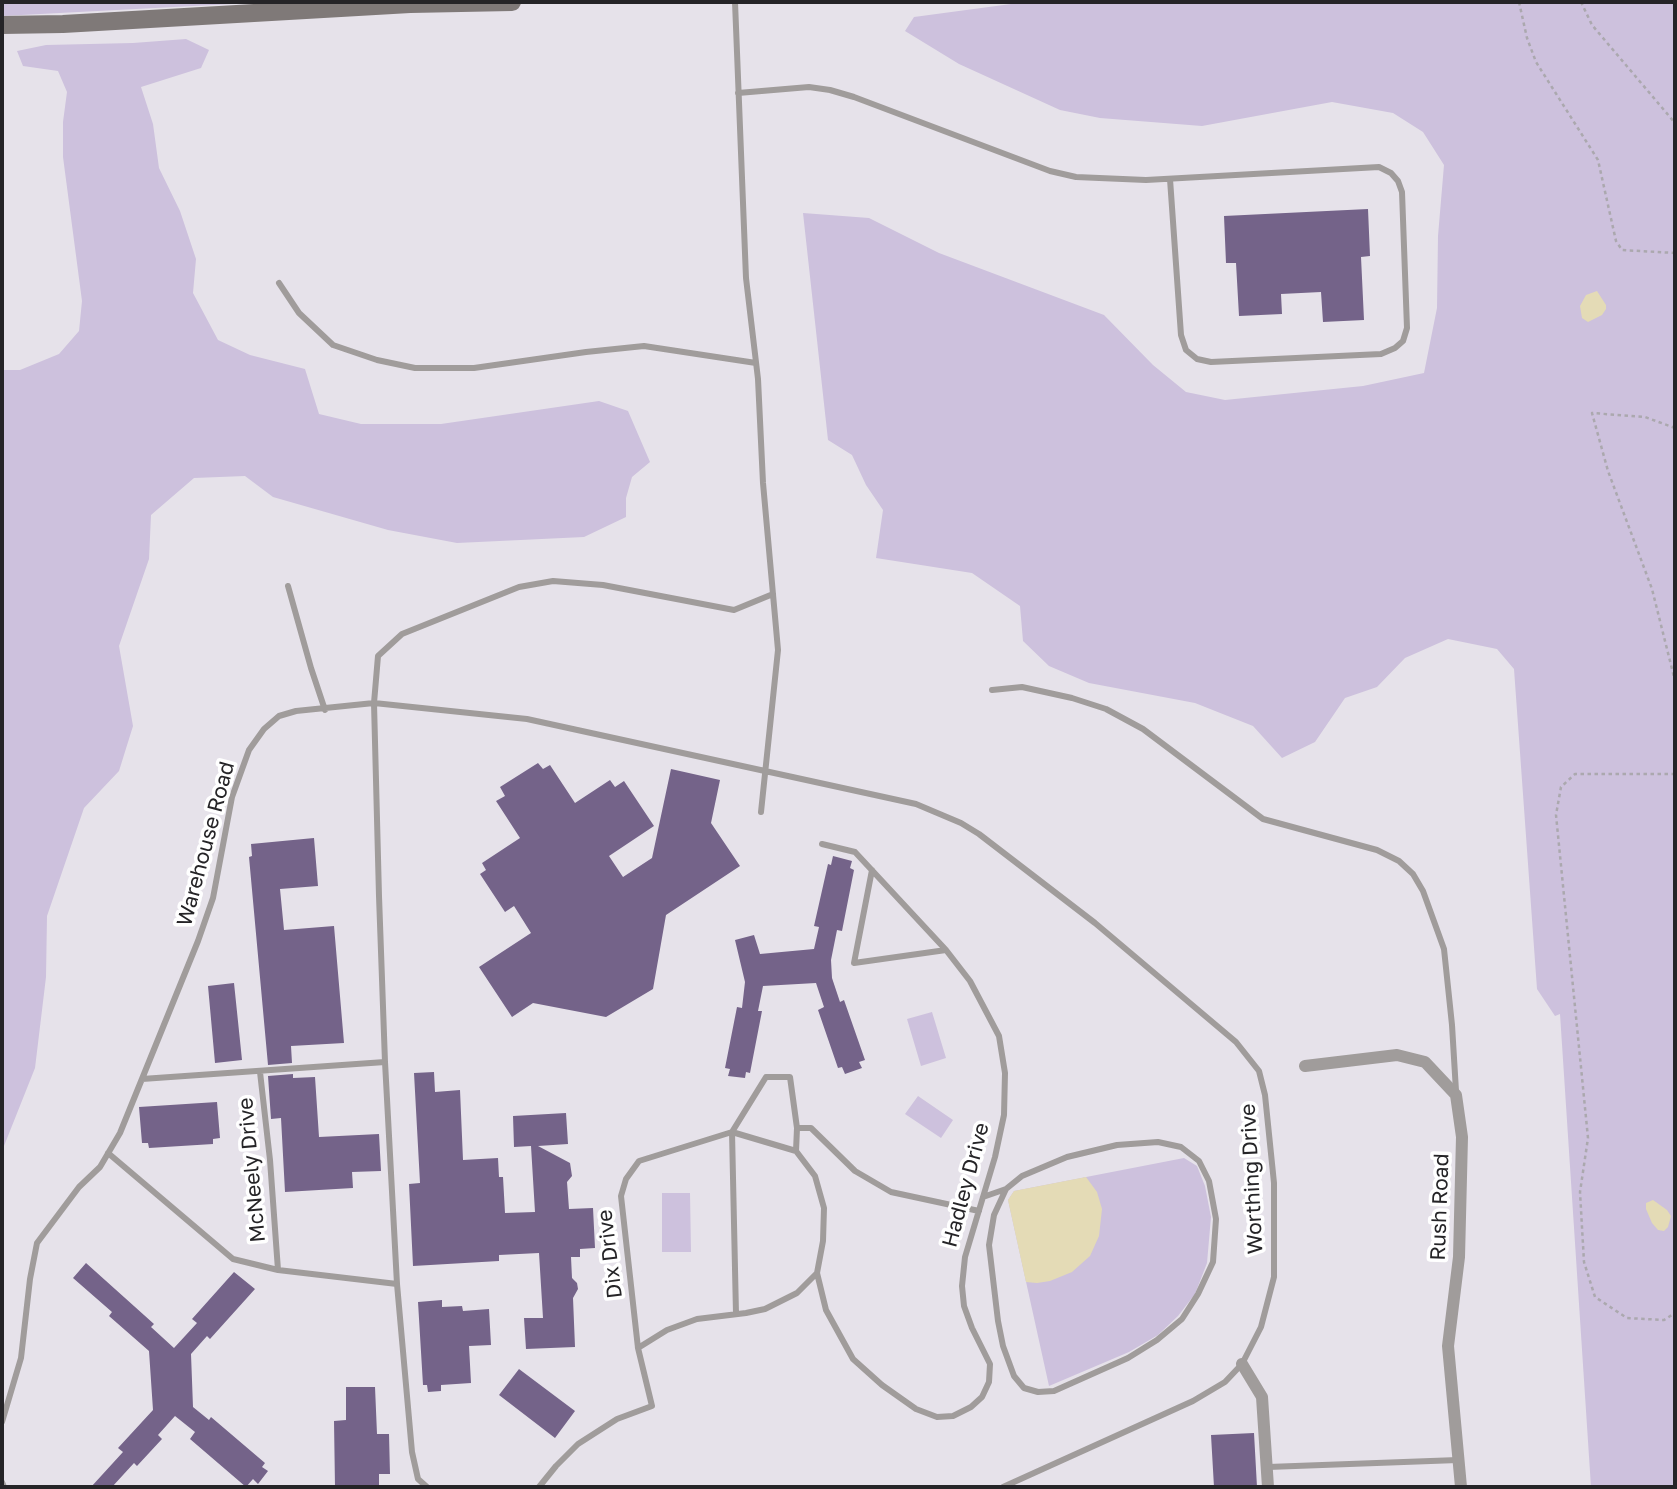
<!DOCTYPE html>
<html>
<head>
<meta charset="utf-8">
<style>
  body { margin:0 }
  #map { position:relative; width:1677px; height:1489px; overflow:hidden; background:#e6e2ea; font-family:"Golos Text",sans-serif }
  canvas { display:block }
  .frame { position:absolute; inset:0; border:4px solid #252427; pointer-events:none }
</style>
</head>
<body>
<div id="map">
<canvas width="1677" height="1489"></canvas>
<div class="frame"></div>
</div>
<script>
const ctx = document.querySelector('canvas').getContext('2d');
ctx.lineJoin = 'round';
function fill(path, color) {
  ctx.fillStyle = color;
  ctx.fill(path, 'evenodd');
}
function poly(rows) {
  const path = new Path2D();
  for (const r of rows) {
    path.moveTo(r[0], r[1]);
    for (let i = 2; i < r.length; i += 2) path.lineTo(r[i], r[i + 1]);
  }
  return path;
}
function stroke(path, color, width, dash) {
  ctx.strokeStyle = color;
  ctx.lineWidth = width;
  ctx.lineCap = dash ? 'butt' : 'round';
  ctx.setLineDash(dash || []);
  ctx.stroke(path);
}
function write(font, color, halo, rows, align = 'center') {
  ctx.font = font + ' "Golos Text",sans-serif';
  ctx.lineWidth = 7;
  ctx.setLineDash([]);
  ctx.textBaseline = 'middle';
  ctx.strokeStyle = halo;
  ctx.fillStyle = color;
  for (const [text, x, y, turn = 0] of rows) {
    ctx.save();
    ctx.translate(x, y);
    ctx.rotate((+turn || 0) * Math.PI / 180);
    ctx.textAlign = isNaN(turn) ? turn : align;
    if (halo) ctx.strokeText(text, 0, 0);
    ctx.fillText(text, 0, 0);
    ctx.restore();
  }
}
fill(poly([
  [2,2,270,2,2,16],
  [1026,2,1675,2,1675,1487,1591,1487,1560,1014,1555,1016,1537,989,1514,669,1497,649,1448,639,1405,658,1377,687,1345,698,1315,742,1282,758,1253,726,1195,703,1089,683,1049,666,1023,641,1020,606,972,573,876,558,883,510,866,485,852,455,828,440,803,213,869,218,939,253,1104,315,1153,365,1186,392,1225,400,1363,386,1424,373,1437,308,1438,236,1444,165,1423,132,1393,113,1332,102,1202,126,1100,118,1060,110,959,64,905,31,914,17],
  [186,39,209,50,201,68,141,87,153,124,159,168,180,211,196,259,193,293,218,340,250,355,305,369,319,414,361,424,441,424,599,401,628,411,650,462,632,477,626,498,626,517,584,537,457,543,388,530,273,497,245,476,194,478,151,515,149,559,119,646,133,726,119,771,84,808,47,916,46,977,35,1068,2,1151,2,370,20,370,59,354,79,331,82,301,63,157,63,122,67,92,58,71,23,66,17,51,46,45,133,43],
  [932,1012,946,1058,921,1066,907,1019],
  [918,1096,953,1120,941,1138,905,1114],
  [1184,1158,1197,1166,1205,1186,1211,1217,1207,1263,1195,1294,1178,1316,1158,1335,1129,1352,1049,1386,1008,1200,1014,1191],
  [662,1193,690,1193,691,1252,662,1252]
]), '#cdc1dd');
fill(poly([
  [1597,291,1606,305,1606,309,1602,315,1588,322,1582,318,1580,306,1586,295],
  [1086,1177,1097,1192,1102,1209,1099,1236,1090,1256,1072,1272,1050,1281,1037,1283,1026,1282,1008,1200,1014,1191],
  [1653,1200,1667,1210,1671,1216,1668,1227,1664,1231,1658,1230,1652,1223,1646,1209,1646,1203]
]), '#e4dbb6');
fill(poly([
  [1368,209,1370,256,1361,257,1364,320,1323,322,1321,292,1281,294,1282,314,1239,316,1236,263,1226,263,1224,216],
  [538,763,543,769,550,765,575,803,610,780,615,787,624,781,654,826,609,856,623,877,652,858,671,769,720,780,711,823,740,866,666,915,653,989,606,1017,533,1003,512,1017,479,967,531,933,514,906,505,912,480,874,486,870,482,863,520,838,496,801,505,796,500,787],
  [314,838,318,886,280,889,284,930,334,926,344,1043,291,1046,292,1063,268,1065,249,857,252,856,251,844],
  [833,856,852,861,850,868,854,870,842,931,837,930,831,960,832,978,840,1002,844,1000,865,1060,859,1062,862,1068,845,1074,842,1067,838,1068,818,1010,824,1007,816,983,763,986,758,1011,762,1011,750,1073,746,1072,745,1078,728,1076,730,1069,725,1068,737,1007,742,1008,745,982,735,940,754,935,760,954,814,949,819,927,814,926,828,864,831,865],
  [234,983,242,1060,215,1063,208,986],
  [434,1072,435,1092,460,1090,463,1160,498,1158,499,1177,503,1177,505,1213,535,1212,531,1146,514,1147,513,1116,566,1113,568,1144,538,1146,570,1163,572,1176,567,1182,569,1209,593,1208,595,1248,580,1249,580,1257,571,1257,572,1278,577,1283,578,1289,573,1298,575,1347,526,1349,524,1318,543,1318,539,1253,499,1255,499,1261,413,1266,409,1184,420,1183,414,1073],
  [293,1074,293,1078,315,1077,319,1137,379,1134,381,1171,352,1172,353,1188,285,1192,281,1118,271,1119,268,1076],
  [217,1102,220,1138,213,1139,213,1144,149,1148,148,1143,142,1143,139,1107],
  [86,1263,154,1324,151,1327,174,1348,197,1323,192,1319,234,1272,255,1289,210,1339,207,1336,191,1354,193,1407,209,1420,211,1417,265,1463,262,1467,268,1471,258,1484,253,1479,246,1487,190,1439,195,1432,175,1416,158,1435,162,1439,137,1466,134,1463,112,1487,91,1487,123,1452,118,1448,153,1410,149,1351,109,1316,112,1312,73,1278],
  [442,1300,442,1307,462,1306,463,1311,489,1309,491,1345,469,1346,471,1383,441,1385,441,1391,428,1392,427,1385,423,1385,418,1302],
  [519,1369,575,1411,555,1438,499,1395],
  [346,1387,375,1387,377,1434,389,1434,390,1474,379,1474,379,1487,335,1487,334,1421,346,1420],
  [1254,1433,1257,1487,1214,1487,1211,1435]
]), '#746389');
stroke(poly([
  [1519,2,1527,38,1536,62,1598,160,1616,241,1622,250,1675,253],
  [1581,2,1592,25,1675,123],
  [1675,428,1645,417,1592,413,1608,471,1652,589,1675,681],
  [1675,774,1575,774,1561,787,1556,815,1588,1138,1580,1192,1584,1262,1595,1297,1627,1318,1664,1320,1675,1313]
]), '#aba8ae', 2.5, [3.5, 3.5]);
stroke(poly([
  [735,2,746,278,758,379,763,483,778,650,761,812],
  [738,93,809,87,830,90,854,97,1050,171,1076,177,1146,180,1379,167,1391,173,1398,181,1402,192,1407,328,1403,341,1395,348,1381,354,1211,362,1197,359,1186,350,1181,335,1170,179],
  [279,283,299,313,333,345,377,360,415,368,474,368,586,352,644,346,756,363],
  [288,586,311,668,325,710],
  [992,690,1022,687,1072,698,1106,709,1143,729,1263,819,1377,850,1399,861,1413,874,1423,891,1444,949,1452,1025,1456,1091],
  [872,870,854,963,946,950],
  [260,1072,270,1160,278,1270,397,1284],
  [142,1079,385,1062],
  [797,1128,811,1128,855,1171,891,1192,979,1211],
  [108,1153,233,1259,278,1270],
  [983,1197,1006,1189,1022,1176,1067,1157,1117,1145,1158,1142,1181,1147,1199,1161,1209,1181,1216,1219,1213,1262,1198,1294,1182,1319,1157,1340,1128,1358,1054,1391,1038,1392,1024,1388,1014,1376,1003,1346,998,1321,989,1245,994,1215,1006,1189],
  [736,1314,732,1132,766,1077,790,1077,797,1128,796,1151],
  [638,1348,667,1330,697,1319,746,1313,765,1309,797,1293,817,1273],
  [2,1422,21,1358,30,1279,37,1243,79,1187,100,1167,120,1133,198,941,213,898,232,797,249,750,264,729,279,716,296,711,374,703,527,719,916,804,961,823,979,834,1095,923,1236,1042,1259,1071,1265,1095,1274,1183,1274,1277,1261,1327,1242,1364,1225,1382,1193,1401,1003,1487],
  [1268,1467,1458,1460],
  [2,1482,4,1487],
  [427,1487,418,1479,412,1452,397,1284,385,1062,379,896,374,703,378,656,402,634,519,587,553,581,603,585,734,610,773,594],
  [539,1487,556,1466,578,1444,617,1419,652,1406,638,1348,621,1196,626,1179,639,1161,732,1132,796,1151,815,1176,824,1208,823,1241,817,1273,826,1310,853,1359,882,1385,916,1409,937,1417,953,1416,971,1407,982,1397,989,1382,990,1364,972,1328,964,1306,962,1286,965,1257,995,1157,1004,1115,1005,1073,999,1036,970,981,946,950,855,852,822,844]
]), '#a09c9b', 6);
stroke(poly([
  [1305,1066,1397,1055,1425,1062,1456,1095,1462,1137,1459,1257,1448,1346,1461,1487],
  [1242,1364,1262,1397,1268,1487]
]), '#a09c9b', 12);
stroke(poly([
  [2,25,63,24,410,4,512,2]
]), '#7f7978', 18);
write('21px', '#252427', '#fff', [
  ["Warehouse Road",206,844,-75],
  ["McNeely Drive",252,1170,-95],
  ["Worthing Drive",1252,1179,-93],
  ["Hadley Drive",966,1185,-75],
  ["Rush Road",1440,1207,-88],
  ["Dix Drive",610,1254,-97]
]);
</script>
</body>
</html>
